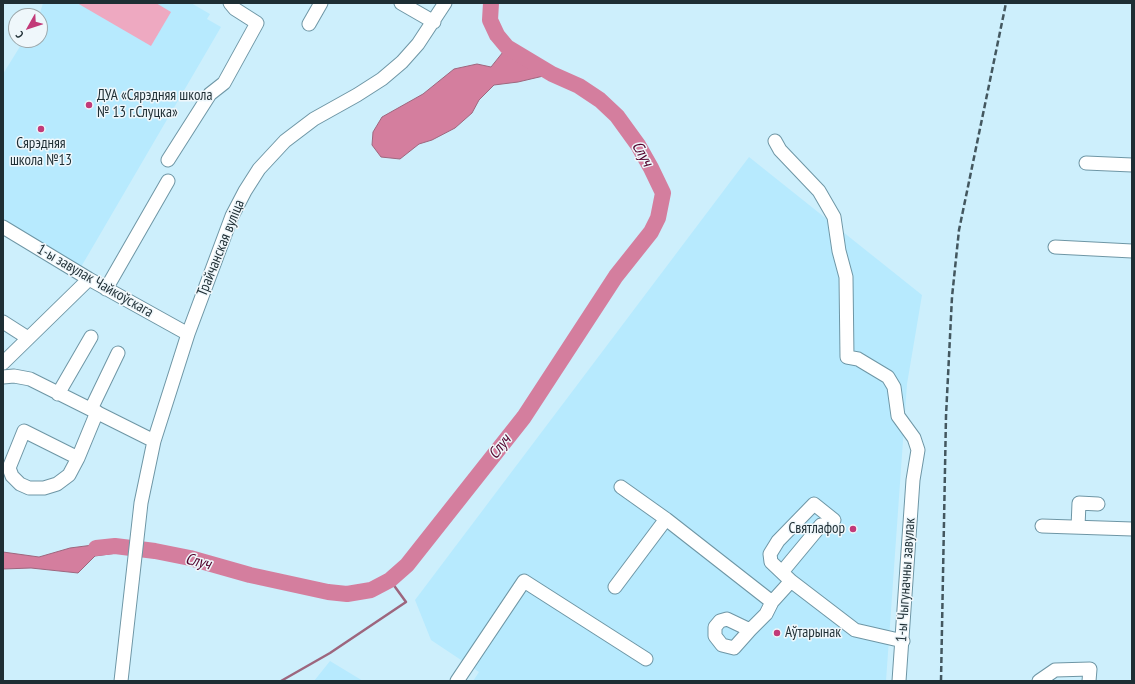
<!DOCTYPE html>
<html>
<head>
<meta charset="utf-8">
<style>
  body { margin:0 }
  #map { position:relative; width:1135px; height:684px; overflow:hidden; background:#cdeffc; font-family:"PT Sans Narrow",sans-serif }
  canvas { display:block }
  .frame { position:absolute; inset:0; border:4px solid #1e2e34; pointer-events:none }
  .north { position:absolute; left:8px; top:8px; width:40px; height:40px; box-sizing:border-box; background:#eff7fb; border:1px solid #9ba7ab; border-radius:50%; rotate:231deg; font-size:11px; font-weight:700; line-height:16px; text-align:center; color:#1e2e34 }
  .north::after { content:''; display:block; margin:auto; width:14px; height:18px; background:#c23a79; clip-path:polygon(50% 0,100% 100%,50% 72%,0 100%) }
</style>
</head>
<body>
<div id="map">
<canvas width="1135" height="684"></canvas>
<div class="frame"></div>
<div class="north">С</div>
</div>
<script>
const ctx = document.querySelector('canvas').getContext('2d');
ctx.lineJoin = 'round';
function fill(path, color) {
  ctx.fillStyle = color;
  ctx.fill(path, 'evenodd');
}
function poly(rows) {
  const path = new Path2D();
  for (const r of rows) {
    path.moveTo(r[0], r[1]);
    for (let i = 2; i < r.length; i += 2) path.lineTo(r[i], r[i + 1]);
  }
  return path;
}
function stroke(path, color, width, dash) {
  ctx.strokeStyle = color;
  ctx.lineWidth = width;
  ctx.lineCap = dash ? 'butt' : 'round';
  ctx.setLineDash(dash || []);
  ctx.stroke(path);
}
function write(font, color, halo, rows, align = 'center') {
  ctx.font = font + ' "PT Sans Narrow",sans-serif';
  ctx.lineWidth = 3;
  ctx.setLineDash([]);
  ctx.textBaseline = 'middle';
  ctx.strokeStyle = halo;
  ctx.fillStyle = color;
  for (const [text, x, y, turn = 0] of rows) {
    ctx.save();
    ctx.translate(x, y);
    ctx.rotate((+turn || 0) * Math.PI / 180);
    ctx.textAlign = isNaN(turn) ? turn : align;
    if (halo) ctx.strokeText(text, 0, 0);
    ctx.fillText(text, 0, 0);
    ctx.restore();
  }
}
fill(poly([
  [43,3,191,3,210,14,207,19,221,27,81,267,3,219,3,74,24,40,40,40,39,16],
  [749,157,922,295,907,384,886,681,473,681,479,672,431,640,415,600],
  [330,661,363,681,314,681]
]), '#b7eafe');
fill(poly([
  [77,3,156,3,171,12,151,46]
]), '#eea9c1');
const water = poly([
  [507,47,552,74,518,82,494,85,479,100,472,113,455,128,432,140,419,144,400,159,381,157,372,145,373,132,382,117,423,94,454,69,477,64,491,67,507,47],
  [116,542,117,553,95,556,78,573,31,568,3,569,3,552,39,557,70,548,116,542]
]);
fill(water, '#d47e9e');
stroke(water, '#9d667e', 1);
stroke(poly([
  [281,681,330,653,406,602,390,580]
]), '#9d667e', 2.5);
stroke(poly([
  [96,548,115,546,155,551,190,558,250,575,328,592,347,594,371,590,390,580,407,565,524,417,616,276,651,232,658,218,663,193,651,168,638,145,617,116,600,100,579,86,552,74,507,47,497,35,490,20,491,3]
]), '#d47e9e', 16);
const minor = poly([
  [401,3,434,22],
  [309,24,321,3],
  [775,141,780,150,819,191,834,217,839,251,846,277,847,357,858,359,888,377,894,387,898,416,914,438,918,450,913,480,899,681],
  [168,160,210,94,224,83,257,23,235,9,230,3],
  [1086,163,1132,165],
  [3,227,89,279,188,334],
  [1055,247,1132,251],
  [106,289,168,181],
  [3,322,28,338],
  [3,363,89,279],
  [3,377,14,376,30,379,154,441],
  [58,394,91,337],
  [91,409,118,353],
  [78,458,24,431,9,468,12,476,20,484,29,488,44,488,57,484,69,475,78,458,97,412],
  [621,487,666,519,772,602,791,581,855,630,903,641],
  [1042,526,1132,529],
  [1078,527,1079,503,1098,504],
  [782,572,821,525],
  [791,581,771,562,770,554,778,541,814,504,834,520],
  [615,587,666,519],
  [750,630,727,619,720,621,715,627,715,636,722,645,734,648,750,630,766,614,772,602],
  [121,681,141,503,154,441,188,334,232,216,245,191,259,169,285,141,314,119,357,95,382,79,402,62,418,44,445,3],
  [457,681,524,581,646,659],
  [1039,681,1055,670,1090,669,1089,681]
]);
stroke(minor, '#6e96a5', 15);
stroke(minor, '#fff', 13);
stroke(poly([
  [941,681,946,416,952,297,959,230,1006,3]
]), '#43575f', 2.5, [6, 3]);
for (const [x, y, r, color] of [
  [89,105,4,"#c23a79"],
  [41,129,4,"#c23a79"],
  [853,529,4,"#c23a79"],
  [777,633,4,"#c23a79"]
]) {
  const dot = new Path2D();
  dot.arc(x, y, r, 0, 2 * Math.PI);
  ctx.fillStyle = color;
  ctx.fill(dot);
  stroke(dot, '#eff7fb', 1.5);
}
write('15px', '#1e2e34', '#eff7fb', [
  ["ДУА «Сярэдняя школа",97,96],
  ["№ 13 г.Слуцка»",97,113],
  ["Сярэдняя",41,144,"center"],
  ["школа №13",41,161,"center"],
  ["Святлафор",845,529,"right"],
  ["Аўтарынак",785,633]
], 'left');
write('15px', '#1e2e34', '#eff7fb', [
  ["Трайчанская вуліца",221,248,-68],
  ["1-ы завулак Чайкоўскага",95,281,30],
  ["1-ы Чыгуначны завулак",906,580,-86]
]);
write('italic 16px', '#52022c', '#eff7fb', [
  ["Случ",642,154,60],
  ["Случ",500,447,-52],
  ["Случ",198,562,14]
]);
</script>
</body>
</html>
